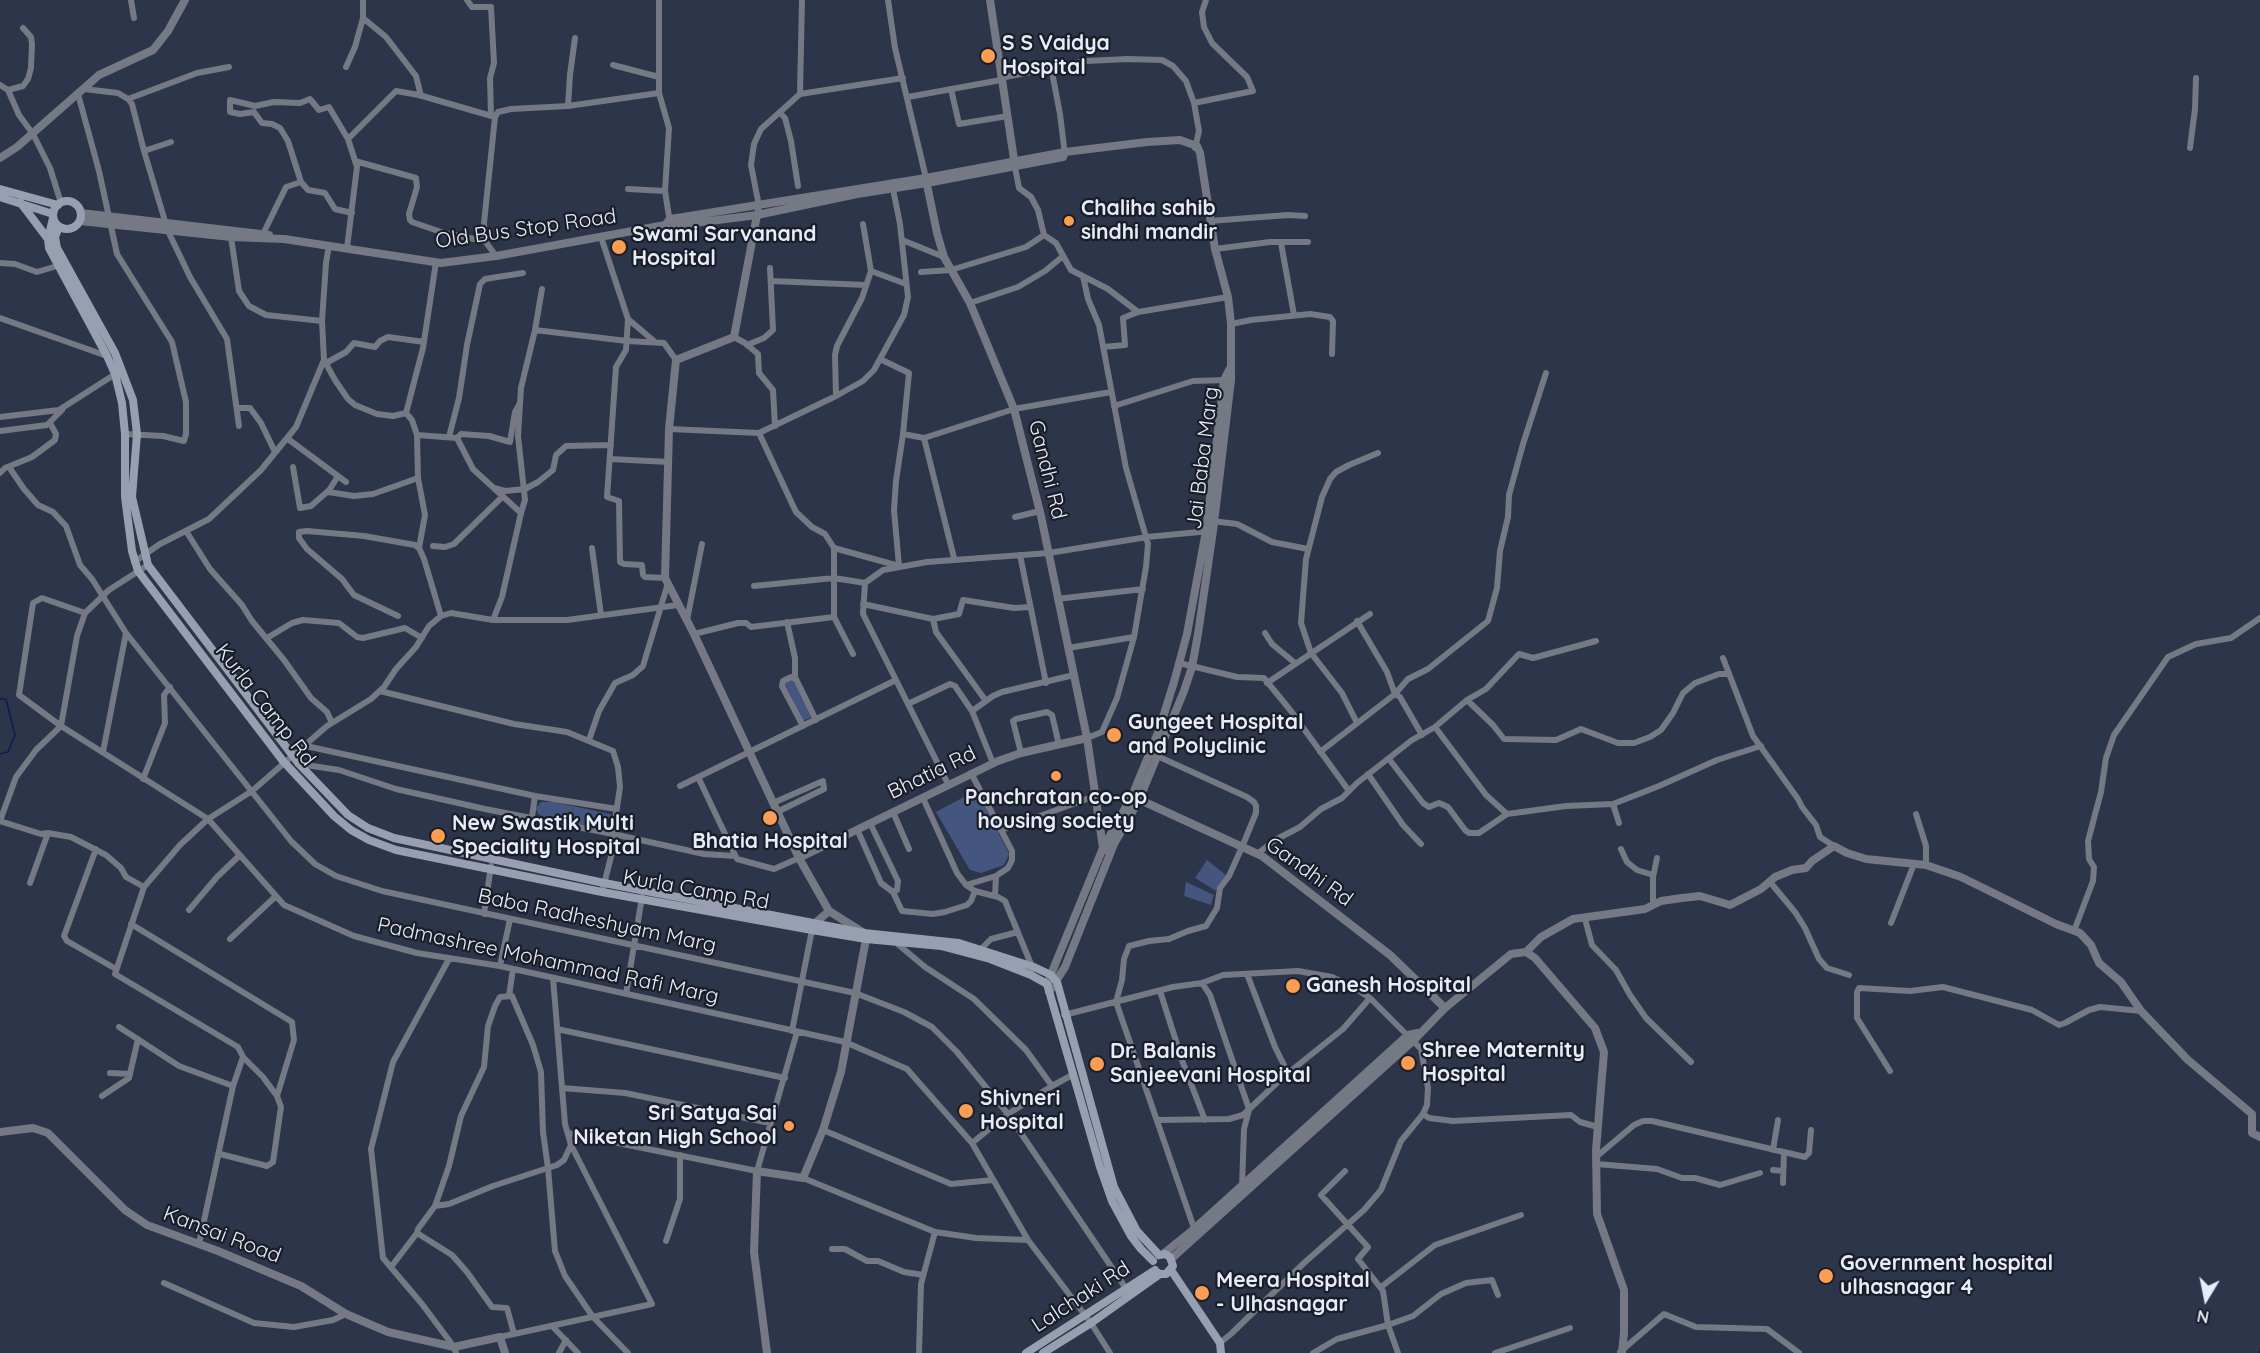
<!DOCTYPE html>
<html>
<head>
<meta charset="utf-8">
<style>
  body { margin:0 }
  #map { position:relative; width:2260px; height:1353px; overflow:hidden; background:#2c3549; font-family:Quicksand,sans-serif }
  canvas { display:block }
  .north { position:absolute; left:2176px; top:1269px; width:60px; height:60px; -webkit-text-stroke:4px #191d26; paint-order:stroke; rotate:190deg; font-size:16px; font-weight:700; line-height:24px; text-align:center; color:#e6ecfa }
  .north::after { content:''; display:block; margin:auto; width:21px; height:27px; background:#e6ecfa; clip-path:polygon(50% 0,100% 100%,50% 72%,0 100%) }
</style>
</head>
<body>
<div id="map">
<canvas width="2260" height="1353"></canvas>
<div class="north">N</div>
</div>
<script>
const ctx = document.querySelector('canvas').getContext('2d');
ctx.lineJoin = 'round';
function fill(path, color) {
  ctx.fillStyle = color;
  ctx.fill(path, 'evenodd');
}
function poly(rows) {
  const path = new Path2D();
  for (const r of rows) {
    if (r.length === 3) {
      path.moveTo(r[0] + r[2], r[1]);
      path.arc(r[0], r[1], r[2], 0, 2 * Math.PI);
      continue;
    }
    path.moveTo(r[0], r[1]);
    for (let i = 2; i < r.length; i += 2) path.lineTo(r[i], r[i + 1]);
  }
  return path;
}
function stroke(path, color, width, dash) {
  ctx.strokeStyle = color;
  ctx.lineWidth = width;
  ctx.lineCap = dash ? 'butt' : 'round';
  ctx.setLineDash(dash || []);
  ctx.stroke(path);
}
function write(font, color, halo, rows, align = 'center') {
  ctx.font = font + ' Quicksand,sans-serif';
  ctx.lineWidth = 4.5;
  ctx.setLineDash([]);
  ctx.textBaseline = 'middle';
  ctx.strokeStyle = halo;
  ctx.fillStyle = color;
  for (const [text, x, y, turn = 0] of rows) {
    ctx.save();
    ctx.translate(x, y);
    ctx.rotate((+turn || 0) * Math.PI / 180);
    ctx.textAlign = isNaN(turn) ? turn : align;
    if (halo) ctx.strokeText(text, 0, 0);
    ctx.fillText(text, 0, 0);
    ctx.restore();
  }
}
fill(poly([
  [789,679,795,680,812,717,803,721,785,684],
  [977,790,1009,854,1004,865,981,873,970,870,936,812],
  [541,802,555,802,609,814,613,817,611,828,607,830,543,817,538,814,536,808],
  [1207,860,1226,875,1216,891,1195,878],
  [1186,882,1214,895,1211,905,1184,896]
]), '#445680');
stroke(poly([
  [0,699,6,699,15,735,8,752,0,754],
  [2259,1353,2260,1351]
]), '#0c1d50', 1.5);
stroke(poly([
  [131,0,134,18],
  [363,0,363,18,386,37,416,76,421,96],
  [467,0,472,7,491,7,494,63,490,78,491,116],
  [659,0,659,93,669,128,665,191,670,223],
  [888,0,895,48,926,178],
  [613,65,659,77],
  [346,67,355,47,363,18],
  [1051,67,1060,114,1065,155],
  [1000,78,1086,61,1128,59,1162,60,1173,66,1186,81,1194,103,1199,131,1195,148],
  [0,85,8,90,19,115,33,134,50,168,61,203],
  [84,89,118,93,128,99,132,104,144,151,168,231,190,277,227,339,239,426],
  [951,89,959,124,1008,116],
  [8,90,23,86,28,79,31,68,32,44,31,37,23,28],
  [78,94,99,171,117,254,172,342,186,402,186,434,184,441,163,436,125,434],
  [800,94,802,0],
  [908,97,1001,80],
  [128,99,197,73,229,67],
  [1194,103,1253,91,1247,77,1212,43,1204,27,1202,12,1206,0],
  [568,106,570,75,575,38],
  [780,113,785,118,791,141,798,186],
  [348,139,329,107,319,110,310,99,300,103,274,102,255,106,230,100,230,112,240,114,254,112,262,123,272,124,280,128,288,141,301,182,308,190,325,193,335,209,352,213],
  [2190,148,2195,109,2196,78],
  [144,151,171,142],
  [355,161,416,178,417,187,409,214,410,220,412,222,444,233,485,241],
  [1015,167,1019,188,1031,197,1038,210,1044,235],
  [628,189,665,191],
  [757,215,759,206,751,165,754,144,761,129,800,94,903,78],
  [1210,221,1288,215,1305,216],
  [863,224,871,271,906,284],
  [263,234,286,187,301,182],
  [1044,235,1056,243,1071,270,1108,289,1138,312,1228,297],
  [231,237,239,291,249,306,266,315,322,321],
  [601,237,628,319,626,350,616,367,607,497,619,501,620,562,624,564,642,565,643,575,645,577,665,578],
  [902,240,944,257],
  [1281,243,1294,315],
  [347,248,357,167,348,139,396,91,419,95,495,117],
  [1215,249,1270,242,1308,242],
  [496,256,485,241,484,223,495,117,498,112,511,109,568,106,659,93],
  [0,263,15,264,37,272,57,266],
  [921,272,951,270,1026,247,1044,235],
  [1083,276,1088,299,1099,325,1126,468,1148,544,1146,567,1134,637,1117,698,1102,732,1087,738],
  [771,281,866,285],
  [970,303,1018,287,1045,271,1062,257],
  [0,318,107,356],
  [628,319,655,342],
  [1231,324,1251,320,1310,314,1330,317,1333,321,1332,354],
  [535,330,542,289],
  [734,337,745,343,758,354,759,373,773,390,775,426],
  [747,345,764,338,773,330,770,268],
  [1103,347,1125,345,1123,318,1138,312],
  [324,360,322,321,326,263,329,245],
  [326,363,346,352,354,343,375,347,380,341,388,337,424,342],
  [836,396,835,355,837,346,862,298,871,271],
  [1114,406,1193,381,1227,380],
  [238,408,250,408,261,423,275,452],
  [406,413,423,348,436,262],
  [0,417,59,410,117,373],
  [669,429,759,433,836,396,863,381,874,370,904,315,908,297,900,224,893,189],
  [0,431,47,425,62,410],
  [759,433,796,512,812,527,825,534,834,548,834,617,853,654],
  [903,434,924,438,1014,409,1111,392],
  [417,435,418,478,425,515,419,548],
  [449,437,459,398,467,345,480,284,485,279,523,273],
  [924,438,954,558],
  [288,439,346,482],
  [610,459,669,462],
  [9,467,24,489,38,505,53,512,66,526,80,565,92,579,126,633,291,841,315,864,336,876,382,891,855,993,904,1012,932,1027,957,1052,1008,1114,1127,1290],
  [293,467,300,508,311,506,328,491],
  [0,473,5,468,32,457,55,440,56,434,50,423],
  [338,476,328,492,354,496,373,494,418,478],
  [494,488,505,491,525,489,538,482,553,470,556,455,566,446,611,445],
  [521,513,525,500,518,436,521,388,535,330,627,341,664,343,676,360],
  [1015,517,1040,511],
  [1212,521,1237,524,1272,542,1308,549],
  [186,531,210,569,242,605,252,621,284,660,311,698,327,712,332,723],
  [433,546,445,547,454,544,502,497],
  [592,548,601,615],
  [834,548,899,566,894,510,896,481,903,434,909,373,880,359],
  [1020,555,1046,683],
  [134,562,160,544,209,519,261,470,296,427,324,360,335,380,348,399,355,405,377,414,393,416,406,413,412,420,417,435,457,438],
  [754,586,834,578,865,583],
  [1057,599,1143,589],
  [863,604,933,619,959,614,963,600,1014,608,1030,607],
  [85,613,42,598,33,603,19,695,61,726,208,819,284,905,354,936,417,953,500,966,845,1042,907,1069,972,1143,1028,1240,1091,1323,1110,1353],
  [398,616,354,595,342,579,307,549,299,538,299,532,307,531,364,536,415,545,419,548,424,559,441,616],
  [933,619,936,632,986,701],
  [493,620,567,620,678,605],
  [687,620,702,544],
  [1357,621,1387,672,1395,694,1400,697,1422,735],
  [787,622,795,658,795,678],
  [1265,633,1272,644,1295,663],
  [694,634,738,623,746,623,751,627,834,617],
  [267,638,292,623,303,620,339,623,357,637,363,638,405,628,422,638],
  [1068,648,1134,637],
  [1723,658,1753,736,1798,799,1802,807,1816,825,1820,837,1834,846],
  [1179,663,1237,677,1264,678,1291,711,1349,791],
  [896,680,948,784],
  [1267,683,1370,614],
  [380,691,514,724,567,732,613,751,618,767,620,787,613,834,615,841,602,892],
  [1467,700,1493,725,1504,739,1556,740,1581,729,1618,743,1634,743,1650,737,1661,730,1673,713,1683,693,1695,683,1719,674,1728,674],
  [908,704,950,684,955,686,972,711,993,696,1002,692,1074,675],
  [972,711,993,763],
  [1357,723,1342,693,1311,653,1301,623,1306,559,1322,497,1330,479,1336,472,1349,465,1378,453],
  [803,726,782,686,783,681,791,677,796,679,816,720],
  [1435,727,1486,795,1507,814,1566,806,1613,804,1659,786,1717,760,1761,746],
  [589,740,599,711,615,683,633,675,643,666,668,583],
  [306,746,535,796,617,809],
  [103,752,126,633],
  [1320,752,1395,694,1408,679,1428,669,1488,621,1497,588,1500,551,1508,517,1509,495,1523,444,1546,373],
  [1021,753,1013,721,1016,719,1047,712,1052,715,1059,745],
  [1155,755,1247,797,1254,802,1256,806,1256,813,1242,847,1229,876,1220,888,1217,908,1206,926,1188,931,1169,939,1149,941,1129,946,1124,959,1122,980,1116,1002,1195,1231],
  [1389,759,1423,803,1429,807,1439,803,1448,807,1465,830,1469,833,1479,833,1507,814],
  [299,764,339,770,396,789,485,809,613,834,704,854,735,856],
  [971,773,1012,851,1012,860,1008,868,996,876,995,896],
  [1368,774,1403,825,1421,844],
  [698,777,737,859,774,869,799,858],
  [143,779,165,723,164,695,170,687],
  [680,786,896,680,863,614,865,583,883,570,927,562,1049,553,1147,537,1210,531],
  [923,798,957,873,966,885,975,891,998,897,1005,901,1033,969],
  [773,803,823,781,824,789,777,812],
  [1613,804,1619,823],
  [893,812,909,849],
  [1916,814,1926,846,1926,865],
  [532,817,535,796],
  [0,821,16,777,36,750,61,726,77,636,85,613,109,590,148,565],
  [0,821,41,834,48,833,71,837,106,855,121,868,126,877,144,887],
  [870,823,898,881,897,890,893,892],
  [857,829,881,883,893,892,902,911,933,914,945,912,967,905,971,901,975,891],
  [1001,830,1095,796],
  [96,849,64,936,67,941,116,969],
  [1621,849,1627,862,1637,870,1653,875],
  [1257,854,1275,840,1300,827,1321,809,1342,798,1357,783,1412,740,1435,727,1467,700,1486,689,1519,654,1533,658,1596,641],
  [1770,882,1795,912,1805,928,1819,959,1827,968,1849,975],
  [30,883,48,833],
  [966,885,996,876],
  [1653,905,1653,877,1657,858],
  [189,910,217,877,240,855],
  [484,914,491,866],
  [1585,919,1592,945,1616,970,1630,995,1646,1018,1691,1062],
  [1891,923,1914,864],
  [131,924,292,1022,294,1040,277,1096],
  [2074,931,2093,881,2094,867,2089,859,2088,841,2101,792,2106,758,2114,735,2168,657,2196,644,2231,638,2260,618],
  [230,939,276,896],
  [894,941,925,967,974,999,1026,1050,1052,1086],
  [981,949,991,939,1018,932],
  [449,959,393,1062,371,1149,383,1258,422,1304,454,1347,456,1353],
  [500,966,510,919],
  [1247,974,1275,1047,1288,1073],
  [1202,983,1210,995,1249,1109],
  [1160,991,1183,1063,1205,1120],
  [626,994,642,897],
  [509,996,513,969],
  [1064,1015,1173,987,1202,983,1223,975,1298,971,1332,977,1358,990,1370,998,1421,1049,1428,1088,1427,1105,1423,1114,1401,1141,1381,1190,1364,1210,1304,1263,1232,1333,1220,1343],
  [119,1027,179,1066,233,1086],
  [557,1029,785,1078],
  [792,1031,812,930],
  [1890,1071,1857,1018,1857,992,1859,988,1910,991,1943,987,2032,1010,2059,1025,2065,1023,2089,1010,2100,1007,2141,1011],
  [110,1073,130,1074],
  [562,1088,625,1093,770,1123],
  [102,1096,129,1078,138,1039],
  [1423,1114,1429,1118,1453,1121,1571,1115,1580,1122,1598,1127],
  [1157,1120,1229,1119,1243,1115,1282,1078,1343,1029,1370,998],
  [823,1130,951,1184,993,1180],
  [568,1133,757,1171,797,1032],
  [972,1143,1008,1114,1052,1086,1074,1074],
  [1773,1150,1778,1120],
  [220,1154,267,1166,273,1162,281,1107,277,1096,263,1077,243,1057,238,1047,115,974,144,887,180,845,208,819,252,791,327,726,371,699,384,687,396,669,416,647,429,626,441,616,451,613,493,620,502,597,521,513,473,469,457,438,461,434,489,436,510,442,515,412,520,403],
  [1596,1157,1634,1125,1643,1121,1652,1121,1805,1157,1809,1153,1811,1130],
  [1596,1164,1657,1169,1682,1178,1695,1178,1720,1185,1760,1173],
  [1773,1170,1783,1171],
  [1345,1171,1321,1195,1368,1247,1358,1259,1383,1291,1388,1325,1398,1353],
  [803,1178,935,1232,976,1238,1028,1240],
  [1783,1183,1784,1152],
  [1242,1186,1244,1129,1249,1110],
  [435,1206,449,1204,493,1186,557,1165,564,1160,571,1145],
  [417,1233,452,1255,467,1272,492,1307,507,1308,514,1334],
  [666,1241,680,1199,680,1155],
  [199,1244,233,1086,243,1057],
  [832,1249,845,1249,867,1261,878,1261,904,1272,923,1275],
  [391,1267,417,1233,418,1229,435,1206,449,1166,461,1116,484,1067,488,1026,495,1006,500,997,512,996,533,1045,541,1072,543,1132,548,1168,555,1251,565,1276,593,1317,628,1353],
  [164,1283,254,1323,294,1327,333,1320,346,1314],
  [1381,1287,1435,1245,1521,1215],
  [552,1326,578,1353],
  [500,1337,652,1304,571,1145,565,1124,553,978],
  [1620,1352,1664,1314,1696,1327,1767,1329,1799,1353],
  [559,1353,566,1340],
  [919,1353,921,1284,935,1232],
  [1313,1353,1337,1339,1388,1325,1413,1316,1441,1294,1466,1283,1492,1280,1498,1295],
  [1495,1353,1570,1328]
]), '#747984', 6);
stroke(poly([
  [990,0,1015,166],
  [0,158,17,147,99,75,153,50,168,31,185,0],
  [926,180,937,233,944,257,970,303,1014,409,1041,516,1087,738,1103,848,1110,852],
  [81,213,269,235],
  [757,215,734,337,676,360,669,429,665,578,694,634,799,858,829,911,864,933,866,939,841,1072,823,1130,803,1178,757,1171,754,1252,767,1353],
  [80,221,231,237,284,239,441,263,496,256,665,225,671,226,757,215,857,194,927,183,1063,157],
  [665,225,670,219,677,218,926,178,1065,152,1147,142,1180,140,1197,146,1200,153,1215,249,1228,297,1231,324,1231,380,1213,531,1198,634,1192,667,1184,691,1139,800,1114,844,1065,967,1049,992],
  [1136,798,1262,856,1390,955,1445,1008],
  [799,858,998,761,1021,753,1087,738],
  [813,925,829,911],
  [1526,952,1535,958,1595,1028,1604,1052,1596,1150,1597,1214,1624,1290,1624,1333,1622,1353],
  [1047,984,1103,848,1132,796,1159,730,1174,682,1187,634,1206,531,1224,380,1229,370],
  [0,1132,33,1128,48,1133,125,1210,147,1225,218,1251,301,1286,346,1314,388,1332,454,1347,500,1337,505,1353],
  [1163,1254,1194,1229,1408,1035,1418,1033],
  [1171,1259,1414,1040,1445,1008,1511,954,1526,952,1541,937,1573,919,1645,909,1661,901,1682,898,1700,896,1730,905,1761,889,1775,877,1792,870,1806,868,1812,861,1834,846,1847,853,1866,859,1926,865,1961,877,2056,924,2080,933,2091,945,2099,963,2121,982,2141,1011,2188,1060,2252,1114,2252,1133,2260,1137]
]), '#747984', 8);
stroke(poly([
  [0,189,58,205],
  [0,197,53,214],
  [67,215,14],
  [20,202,48,239],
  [53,218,48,239,49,248,107,356,115,374,122,403,125,434,125,497,132,551,138,571,283,761,334,816,351,830,369,840,396,850,602,892,812,930,866,939,941,946,990,959,1031,975,1047,984,1100,1167,1112,1201,1131,1236,1141,1249,1153,1261],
  [59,227,55,237,57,248,115,353,133,400,137,434,132,497,148,565,299,764,348,815,368,828,394,838,604,883,813,923,864,933,959,943,1034,967,1051,975,1057,982,1114,1187,1137,1231,1159,1255],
  [1171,1270,1220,1343,1221,1353],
  [1155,1271,1160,1274,1166,1274,1173,1266,1170,1257,1165,1254,1159,1255],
  [1026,1353,1155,1270],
  [1043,1353,1091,1323,1160,1274]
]), '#979fb0', 8);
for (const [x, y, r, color] of [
  [988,56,8,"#fc9d54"],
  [1069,221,6,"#fc9d54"],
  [619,247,8,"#fc9d54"],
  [1114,735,8,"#fc9d54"],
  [1056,776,6,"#fc9d54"],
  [770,818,8,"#fc9d54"],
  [438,836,8,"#fc9d54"],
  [1293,986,8,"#fc9d54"],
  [1408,1063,8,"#fc9d54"],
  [1097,1064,8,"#fc9d54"],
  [966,1111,8,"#fc9d54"],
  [789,1126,6,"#fc9d54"],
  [1826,1276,8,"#fc9d54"],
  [1202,1293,8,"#fc9d54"]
]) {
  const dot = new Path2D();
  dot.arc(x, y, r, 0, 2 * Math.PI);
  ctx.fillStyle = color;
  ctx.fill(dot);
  stroke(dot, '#191d26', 2);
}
write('bold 21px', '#e6ecfa', '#191d26', [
  ["S S Vaidya",1002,44],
  ["Hospital",1002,68],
  ["Chaliha sahib",1081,209],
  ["sindhi mandir",1081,233],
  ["Swami Sarvanand",632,235],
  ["Hospital",632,259],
  ["Gungeet Hospital",1128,723],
  ["and Polyclinic",1128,747],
  ["Panchratan co-op",1056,798,"center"],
  ["housing society",1056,822,"center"],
  ["New Swastik Multi",452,824],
  ["Speciality Hospital",452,848],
  ["Bhatia Hospital",770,842,"center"],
  ["Ganesh Hospital",1306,986],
  ["Shree Maternity",1422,1051],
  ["Hospital",1422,1075],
  ["Dr. Balanis",1110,1052],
  ["Sanjeevani Hospital",1110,1076],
  ["Shivneri",980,1099],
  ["Hospital",980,1123],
  ["Sri Satya Sai",777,1114,"right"],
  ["Niketan High School",777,1138,"right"],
  ["Government hospital",1840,1264],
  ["ulhasnagar 4",1840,1288],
  ["Meera Hospital",1216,1281],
  ["- Ulhasnagar",1216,1305]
], 'left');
write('21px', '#e6ecfa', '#191d26', [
  ["Old Bus Stop Road",526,229,-8],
  ["Jai Baba Marg",1203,458,-83],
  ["Gandhi Rd",1047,470,76],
  ["Kurla Camp Rd",265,705,52],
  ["Bhatia Rd",932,773,-26],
  ["Gandhi Rd",1309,872,36],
  ["Kurla Camp Rd",696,890,10],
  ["Baba Radheshyam Marg",597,921,12],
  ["Padmashree Mohammad Rafi Marg",548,961,12],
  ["Kansai Road",222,1235,21],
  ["Lalchaki Rd",1081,1297,-33]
]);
</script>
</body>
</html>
